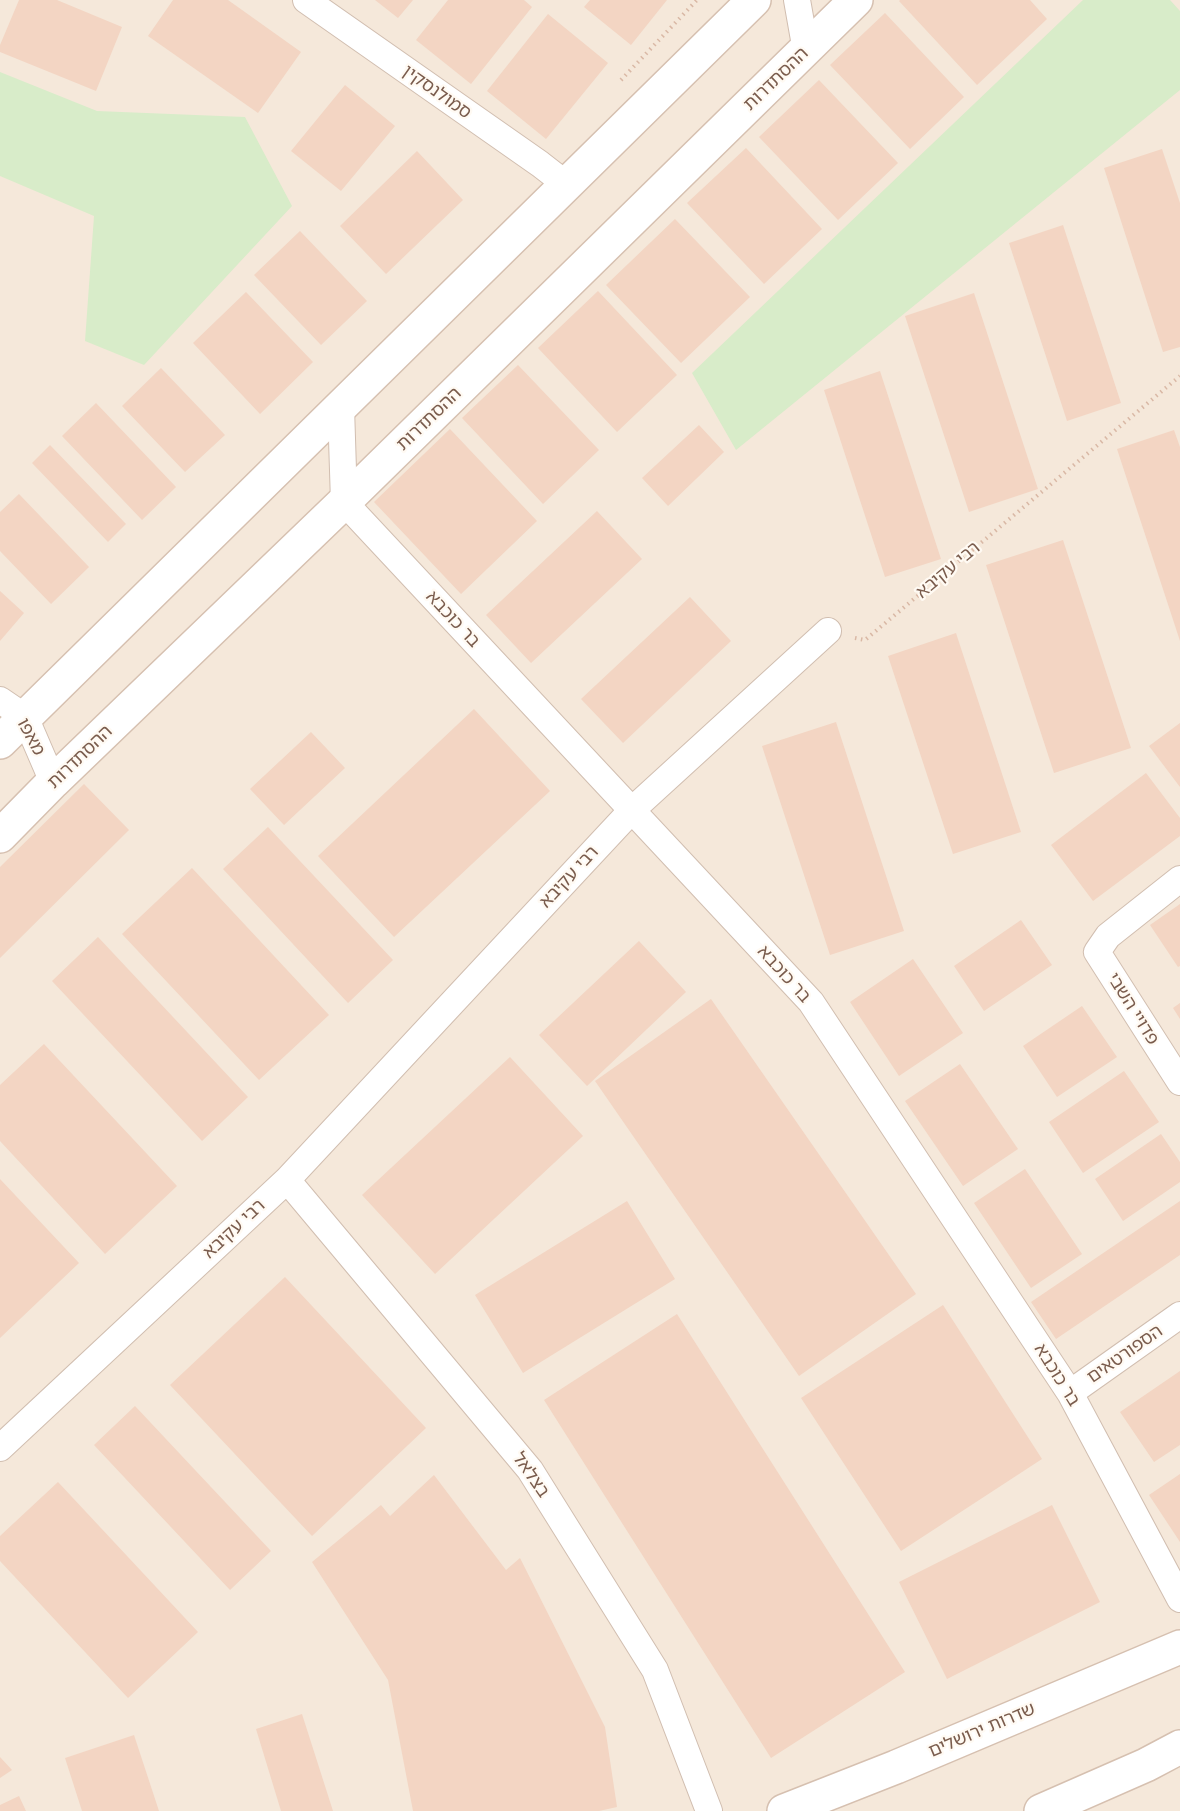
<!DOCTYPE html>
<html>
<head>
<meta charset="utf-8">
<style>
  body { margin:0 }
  canvas { display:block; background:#fdf6ec }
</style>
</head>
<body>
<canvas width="1180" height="1811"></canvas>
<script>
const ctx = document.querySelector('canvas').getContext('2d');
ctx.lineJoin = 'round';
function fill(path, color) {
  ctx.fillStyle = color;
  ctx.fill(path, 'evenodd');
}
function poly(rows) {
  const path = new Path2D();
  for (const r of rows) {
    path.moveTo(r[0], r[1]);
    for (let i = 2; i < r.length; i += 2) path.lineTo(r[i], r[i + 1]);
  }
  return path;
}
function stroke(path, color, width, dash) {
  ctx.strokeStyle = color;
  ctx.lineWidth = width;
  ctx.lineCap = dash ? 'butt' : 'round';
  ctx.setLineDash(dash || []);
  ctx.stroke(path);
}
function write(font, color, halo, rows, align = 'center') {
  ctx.font = font + ' Quicksand,"Noto Sans Hebrew",sans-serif';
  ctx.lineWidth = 4.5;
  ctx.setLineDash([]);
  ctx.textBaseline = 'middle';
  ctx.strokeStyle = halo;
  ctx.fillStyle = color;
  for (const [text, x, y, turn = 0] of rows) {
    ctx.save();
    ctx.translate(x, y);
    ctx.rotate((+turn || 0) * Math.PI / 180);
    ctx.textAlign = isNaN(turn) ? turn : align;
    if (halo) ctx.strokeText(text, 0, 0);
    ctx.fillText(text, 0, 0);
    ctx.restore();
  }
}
fill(poly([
  [0,0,1180,0,1180,1811,0,1811]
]), '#f5e8da');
fill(poly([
  [1083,0,1170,0,1180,11,1180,90,736,450,692,373],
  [0,72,97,111,245,117,292,206,144,365,85,341,94,216,0,176]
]), '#d8ecc9');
fill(poly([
  [19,0,57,0,122,27,96,91,0,52,0,45],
  [173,0,228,0,301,52,258,113,148,36],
  [375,0,413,0,398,18],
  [448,0,524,0,532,7,471,84,416,40],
  [590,0,667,0,631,45,584,7],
  [900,0,1030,0,1047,19,977,85,899,1],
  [885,13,964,97,910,149,830,65],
  [548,14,608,63,546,139,487,91],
  [819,80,898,163,838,220,759,137],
  [345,85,395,126,341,191,291,151],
  [746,148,822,229,764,284,687,203],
  [1162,149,1180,203,1180,347,1163,352,1104,168],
  [417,151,463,200,386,274,340,226],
  [675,219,750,297,681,363,606,285],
  [1063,225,1121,403,1067,421,1009,243],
  [300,231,367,301,321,345,254,275],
  [598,291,677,375,617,432,538,348],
  [246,292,313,362,260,414,193,343],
  [974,293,1038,489,969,512,905,316],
  [518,365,599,450,543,504,462,418],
  [161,368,225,435,185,472,122,406],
  [880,371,941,559,885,577,824,390],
  [96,403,176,487,142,520,62,436],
  [699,425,724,452,668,506,642,478],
  [450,429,537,521,461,594,374,502],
  [1174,430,1180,447,1180,641,1117,449],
  [50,445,126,524,108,542,32,463],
  [19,494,89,567,51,604,0,551,0,512],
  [597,511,642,559,531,663,486,615],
  [1063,540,1131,748,1054,773,986,565],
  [0,591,24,613,0,641],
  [690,597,731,641,623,743,581,699],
  [956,633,1021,832,953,854,888,656],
  [474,709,550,791,394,937,318,856],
  [836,722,904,931,830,955,762,746],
  [1180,723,1180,787,1149,746],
  [311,732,345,768,284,825,250,789],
  [1146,773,1180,818,1180,836,1093,901,1051,845],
  [84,784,129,830,0,958,0,867],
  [268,827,393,960,348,1003,223,869],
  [192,868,329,1015,259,1080,122,934],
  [1180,904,1180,966,1178,967,1150,925],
  [1021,920,1052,965,984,1011,954,966],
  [98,937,248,1097,202,1141,52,981],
  [639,941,686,992,587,1086,539,1035],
  [913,959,963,1033,899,1076,850,1002],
  [711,999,916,1294,799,1376,595,1081],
  [1180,1003,1180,1019,1173,1008],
  [1082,1006,1117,1057,1057,1097,1023,1046],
  [44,1044,177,1186,105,1254,0,1141,0,1085],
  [510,1057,583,1136,435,1274,362,1195],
  [960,1064,1018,1149,963,1186,905,1101],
  [1124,1071,1159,1122,1083,1173,1049,1122],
  [1161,1134,1180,1162,1180,1182,1123,1221,1095,1179],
  [1025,1169,1082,1254,1031,1288,974,1203],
  [0,1179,79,1263,0,1338],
  [627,1201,675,1279,523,1373,475,1295],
  [1180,1201,1180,1255,1056,1339,1031,1302],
  [285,1277,426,1428,312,1536,170,1385],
  [943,1305,1042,1459,901,1551,801,1398],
  [677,1314,905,1672,771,1758,544,1400],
  [1180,1371,1180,1445,1154,1462,1120,1412],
  [135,1406,271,1551,230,1590,94,1445],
  [1180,1474,1180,1542,1149,1495],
  [434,1475,506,1570,520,1558,605,1727,617,1807,599,1811,413,1811,388,1680,312,1562,381,1505,390,1516],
  [58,1482,198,1632,128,1698,0,1561,0,1536],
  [1052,1505,1100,1602,947,1679,899,1582],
  [302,1714,333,1811,281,1811,256,1729],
  [134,1735,159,1811,82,1811,65,1758],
  [0,1757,12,1770,0,1778],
  [19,1796,26,1811,0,1811,0,1805]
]), '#f3d5c3');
const street = poly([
  [306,0,540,164,567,185],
  [797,0,806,51],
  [341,407,344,502,811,1002,1070,1393,1180,1599],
  [0,700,25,717,53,782],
  [1180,879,1108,936,1097,952,1180,1082],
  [287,1180,530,1470,655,1670,709,1811],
  [1070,1393,1180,1315],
  [0,1448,287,1180,632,810,828,631]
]);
const secondary = poly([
  [0,742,754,0],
  [0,836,53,782,344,502,856,0],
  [784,1811,896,1767,1180,1647],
  [1041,1811,1146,1765,1180,1747]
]);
stroke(street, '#d1beb0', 28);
stroke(secondary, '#d6c0b0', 36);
stroke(poly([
  [621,80,697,0],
  [855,638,865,640,1180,376]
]), '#d9b8a5', 4, [1.5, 4.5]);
stroke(street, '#fff', 26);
stroke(secondary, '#fff', 33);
write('18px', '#7a5c4d', '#fffaf3', [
  ["ההסתדרות",776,79,-44],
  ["סמולנסקין",437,92,35],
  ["ההסתדרות",429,419,-44],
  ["רבי עקיבא",948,570,-40],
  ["בר כוכבא",453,619,47],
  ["מאפו",31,737,62],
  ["ההסתדרות",80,757,-44],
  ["רבי עקיבא",569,877,-47],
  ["בר כוכבא",784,974,48],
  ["פדויי השבי",1133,1009,58],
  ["רבי עקיבא",234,1229,-43],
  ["הספורטאים",1125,1354,-35],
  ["בר כוכבא",1057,1375,58],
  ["בצלאל",531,1475,55],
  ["שדרות ירושלים",982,1730,-23]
]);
</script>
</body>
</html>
